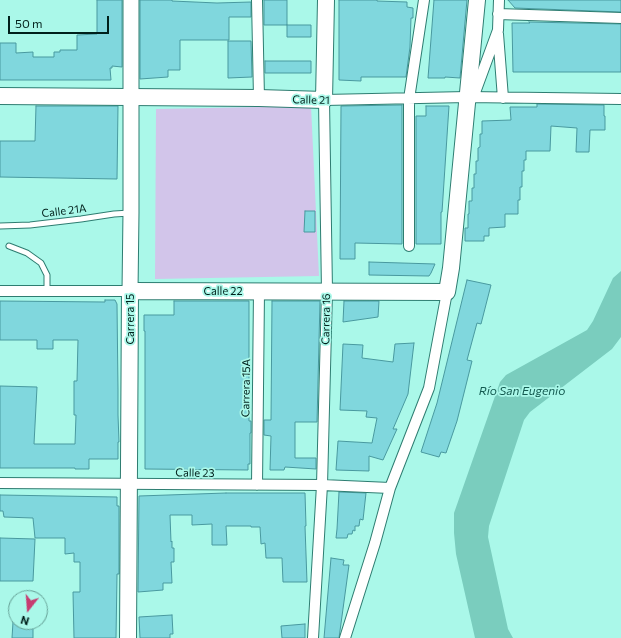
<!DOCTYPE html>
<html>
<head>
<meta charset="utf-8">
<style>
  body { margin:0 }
  #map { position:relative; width:621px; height:638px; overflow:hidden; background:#aaf8e9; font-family:Commissioner,sans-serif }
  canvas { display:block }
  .north { position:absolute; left:8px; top:590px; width:40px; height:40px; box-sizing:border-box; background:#aaf8e9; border:1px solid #66a297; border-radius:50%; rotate:197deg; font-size:11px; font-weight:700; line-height:16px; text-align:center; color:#00201b }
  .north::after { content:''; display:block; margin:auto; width:14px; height:18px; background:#c73c71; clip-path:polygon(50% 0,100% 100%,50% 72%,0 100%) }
  .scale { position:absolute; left:8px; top:16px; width:101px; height:18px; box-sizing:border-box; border:2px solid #00201b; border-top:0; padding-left:5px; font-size:12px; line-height:14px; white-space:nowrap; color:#00201b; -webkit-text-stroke:3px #aaf8e9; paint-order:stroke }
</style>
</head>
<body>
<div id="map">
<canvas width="621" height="638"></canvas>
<div class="north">N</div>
<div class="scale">50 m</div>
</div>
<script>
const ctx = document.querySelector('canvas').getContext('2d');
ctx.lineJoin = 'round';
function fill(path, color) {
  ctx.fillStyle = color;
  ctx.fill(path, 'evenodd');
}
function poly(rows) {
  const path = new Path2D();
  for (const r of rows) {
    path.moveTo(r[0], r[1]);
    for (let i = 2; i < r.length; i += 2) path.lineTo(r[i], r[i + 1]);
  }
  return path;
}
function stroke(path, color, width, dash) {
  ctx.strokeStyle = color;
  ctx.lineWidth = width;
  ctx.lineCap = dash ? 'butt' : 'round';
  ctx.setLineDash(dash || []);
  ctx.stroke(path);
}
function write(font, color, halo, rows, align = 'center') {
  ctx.font = font + ' Commissioner,sans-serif';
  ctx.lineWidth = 3.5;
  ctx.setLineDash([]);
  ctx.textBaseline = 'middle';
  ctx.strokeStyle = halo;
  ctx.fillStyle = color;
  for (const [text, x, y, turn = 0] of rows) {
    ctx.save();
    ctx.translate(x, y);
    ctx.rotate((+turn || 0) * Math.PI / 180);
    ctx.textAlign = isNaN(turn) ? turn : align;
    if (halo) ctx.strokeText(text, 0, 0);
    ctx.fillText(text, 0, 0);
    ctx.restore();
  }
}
fill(poly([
  [311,106,319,276,155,279,156,109]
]), '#d2c5ea');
fill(poly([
  [621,271,621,337,612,349,530,412,524,420,489,526,488,537,508,629,513,638,475,638,456,554,454,533,454,513,500,382,506,375,587,330,593,321,613,278]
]), '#7acdbe');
const building = poly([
  [97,0,122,0,122,67,112,66,112,68,110,68,111,80,0,80,0,43,16,43,16,53,33,52,33,57,54,57,54,52,60,52,60,50,77,50,77,35,97,34,97,0],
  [140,0,172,0,172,1,217,3,251,2,251,17,229,17,229,40,180,40,180,70,168,70,168,77,140,79,140,0],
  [264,0,287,0,287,25,264,25,264,0],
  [339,0,377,0,377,1,407,2,407,7,413,8,413,18,411,18,410,47,406,77,361,77,361,81,339,80,339,0],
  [434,0,467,0,460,78,445,77,445,78,428,78,434,0],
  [508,0,621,0,621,12,515,8,508,0],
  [529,22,621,24,621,72,513,72,512,23,530,23,529,22],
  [287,25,311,25,311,37,287,37,287,25],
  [228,41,251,41,252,77,228,78,228,41],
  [265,61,311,61,311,73,265,73,265,61],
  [537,104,604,105,604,116,605,116,605,130,590,130,589,152,576,152,577,128,551,126,550,151,526,151,526,160,524,160,524,171,522,171,522,187,520,187,520,200,518,200,518,214,505,214,505,227,489,228,489,236,484,236,484,241,465,241,465,228,468,228,468,214,469,214,469,201,472,201,472,188,474,188,474,174,476,174,476,161,478,161,478,148,480,147,480,134,482,134,482,121,511,120,510,107,537,107,537,104],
  [402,105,402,244,355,243,355,259,340,259,341,106,402,105],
  [36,106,118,106,117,179,0,177,0,141,35,141,36,106],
  [426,106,449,106,442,212,441,212,441,244,416,244,416,116,426,116,426,106],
  [305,211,315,211,315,232,304,232,305,211],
  [369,262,435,264,431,273,429,276,369,275,369,262],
  [467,280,491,285,481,324,477,323,467,360,472,361,457,421,446,453,441,452,439,457,421,452,437,403,467,280],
  [105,300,115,300,117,304,118,390,118,415,119,442,118,442,118,459,89,459,89,469,75,469,75,468,0,468,0,386,37,387,34,444,75,444,76,415,74,415,74,381,77,381,78,340,53,340,53,349,37,349,37,340,0,340,0,301,105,302,105,300],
  [174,301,249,301,249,421,251,421,251,433,250,433,250,464,248,464,248,470,145,469,145,331,144,331,144,315,174,315,174,301],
  [272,301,320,301,317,422,295,422,295,458,316,458,316,469,285,467,284,470,270,470,271,436,264,435,264,420,271,420,272,301],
  [344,301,379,301,378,317,343,322,344,301],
  [414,343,408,394,393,429,397,429,383,460,369,456,369,471,336,470,338,441,372,443,377,418,366,417,367,411,340,410,343,344,363,345,362,358,393,362,395,344,414,343],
  [339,492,366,493,363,520,360,519,359,526,355,526,355,531,353,530,352,534,348,534,347,538,336,538,337,529,339,492],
  [226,493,305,493,306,526,305,526,307,582,283,582,282,558,266,558,265,543,261,544,260,527,251,527,251,526,226,526,227,545,212,545,212,524,192,525,192,515,170,515,171,542,172,541,172,548,174,548,174,562,171,562,172,583,163,583,163,590,138,592,139,496,226,493],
  [0,495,117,497,117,506,119,506,119,574,117,574,116,638,74,638,73,592,80,592,80,562,74,562,74,553,65,554,65,538,35,538,33,518,4,517,3,511,0,511,0,495],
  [0,538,35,539,33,581,0,581,0,538],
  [331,558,344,560,343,565,349,565,339,638,324,638,331,558],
  [172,615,173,634,170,634,170,638,140,638,139,617,172,615],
  [13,622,31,622,31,624,33,624,33,638,12,638,13,622],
  [305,624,305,638,282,638,281,626,305,624]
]);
fill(building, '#80d7dd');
stroke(building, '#49999f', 1);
const service = poly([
  [0,226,30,225,81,219,114,214,130,213],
  [9,246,27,253,41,263,47,275,47,291]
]);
const minor = poly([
  [257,0,259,98],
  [498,14,621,18],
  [498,34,503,98],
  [473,98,498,30,499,0],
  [409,246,409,99,424,0],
  [0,291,130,291],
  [0,483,322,485,390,488],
  [257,485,259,291],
  [313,638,322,485,327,291,324,100,467,97,621,99],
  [345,638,375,543,390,488,429,388,447,292]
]);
const secondary = poly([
  [130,291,131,212,131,0]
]);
const primary = poly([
  [0,96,259,98,324,100,326,0],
  [128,638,130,291,447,292,451,268,477,0]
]);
stroke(service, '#2e7d71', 7);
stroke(minor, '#2e7d71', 12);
stroke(secondary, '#2e7d71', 17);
stroke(primary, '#2e7d71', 18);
stroke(service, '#fff', 5);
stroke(minor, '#fff', 10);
stroke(secondary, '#fff', 15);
stroke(primary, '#fff', 16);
write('11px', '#00201b', '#aaf8e9', [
  ["Calle 21",311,100,1],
  ["Calle 21A",64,211,-7],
  ["Calle 22",223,291],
  ["Carrera 15",130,319,-90],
  ["Carrera 16",326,319,-89],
  ["Carrera 15A",246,388,-89],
  ["Calle 23",195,473,1]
]);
write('italic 12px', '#145a50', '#aaf8e9', [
  ["Río San Eugenio",522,391]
]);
</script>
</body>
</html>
